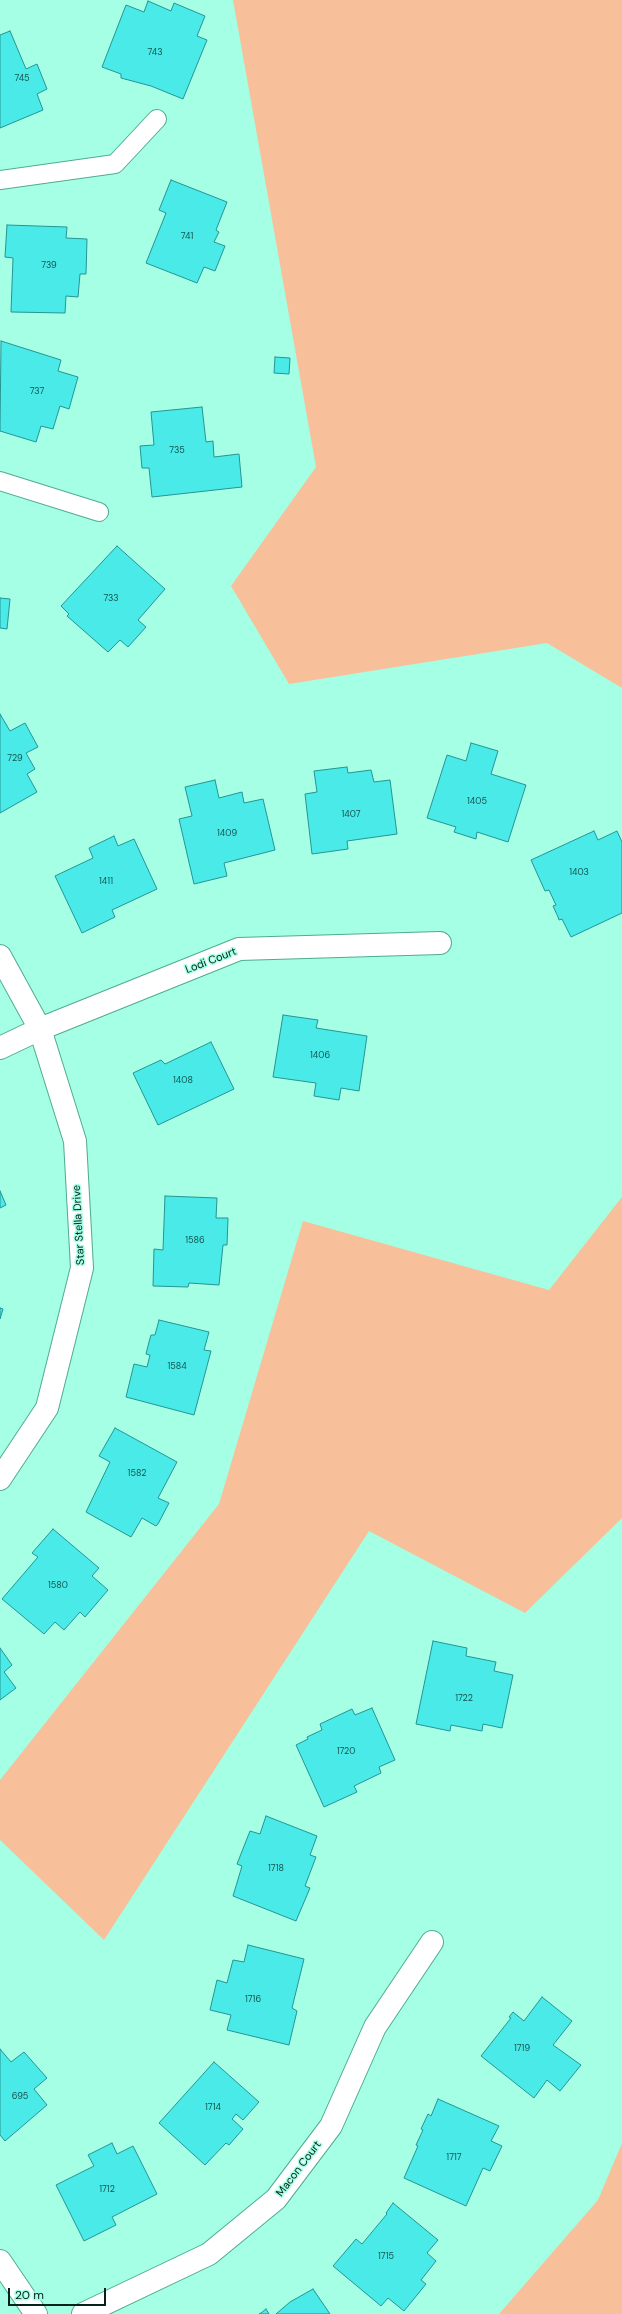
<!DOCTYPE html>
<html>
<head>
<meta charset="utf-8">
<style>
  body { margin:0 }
  #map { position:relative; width:622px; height:2314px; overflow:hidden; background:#a4ffe4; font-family:"DM Sans",sans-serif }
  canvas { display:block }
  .scale { position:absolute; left:8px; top:2288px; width:98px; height:18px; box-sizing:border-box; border:2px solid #04221a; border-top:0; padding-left:5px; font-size:12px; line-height:14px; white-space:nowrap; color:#04221a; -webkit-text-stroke:3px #a4ffe4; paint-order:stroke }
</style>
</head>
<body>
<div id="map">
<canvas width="622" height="2314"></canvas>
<div class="scale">20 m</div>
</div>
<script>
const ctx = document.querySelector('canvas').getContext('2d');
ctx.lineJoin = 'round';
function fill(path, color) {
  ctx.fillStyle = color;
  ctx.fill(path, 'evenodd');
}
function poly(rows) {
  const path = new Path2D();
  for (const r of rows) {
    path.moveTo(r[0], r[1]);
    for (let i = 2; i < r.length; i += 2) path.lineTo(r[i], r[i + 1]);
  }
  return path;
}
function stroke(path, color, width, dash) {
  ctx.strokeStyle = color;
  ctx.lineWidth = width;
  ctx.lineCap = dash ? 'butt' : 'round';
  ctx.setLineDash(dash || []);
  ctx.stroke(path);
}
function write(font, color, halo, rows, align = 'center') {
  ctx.font = font + ' "DM Sans",sans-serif';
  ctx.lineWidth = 3;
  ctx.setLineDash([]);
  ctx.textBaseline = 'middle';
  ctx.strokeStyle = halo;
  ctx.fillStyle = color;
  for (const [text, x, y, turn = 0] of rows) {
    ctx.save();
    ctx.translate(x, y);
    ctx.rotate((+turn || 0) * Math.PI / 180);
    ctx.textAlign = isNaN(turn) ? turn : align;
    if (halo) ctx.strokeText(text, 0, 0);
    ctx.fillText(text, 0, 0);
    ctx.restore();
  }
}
fill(poly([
  [233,0,622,0,622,688,547,643,289,684,231,586,316,467],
  [622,1197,622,1518,525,1613,369,1531,104,1940,0,1840,0,1780,219,1504,303,1221,549,1290],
  [622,2143,622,2314,499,2314,598,2200]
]), '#f8bf9b');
const building = poly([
  [148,1,171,11,174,3,205,16,197,36,207,40,183,99,151,86,121,78,121,74,102,67,126,5,144,12,148,1],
  [10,31,26,69,37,64,47,89,37,94,43,110,0,128,0,35,10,31],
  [171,180,227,202,216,230,219,232,214,242,225,246,215,271,204,267,197,283,146,263,166,213,159,210,171,180],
  [7,225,67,227,66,238,87,239,86,274,80,274,78,297,66,296,65,313,11,312,13,258,5,257,7,225],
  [1,341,61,360,58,371,78,377,69,409,60,406,53,429,41,426,36,442,0,431,1,341],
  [275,357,290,358,289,374,274,373,275,357],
  [202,407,206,442,213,441,214,457,239,454,242,487,152,497,149,468,142,468,140,446,154,445,151,412,202,407],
  [117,546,165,589,138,620,146,627,128,647,120,640,108,652,67,616,69,614,61,606,117,546],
  [0,598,10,599,7,629,0,628,0,598],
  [0,714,10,731,25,723,38,747,26,753,35,769,27,774,37,792,0,813,0,714],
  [471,743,498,751,491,774,526,785,508,842,477,832,476,839,454,832,456,827,427,818,447,755,466,761,471,743],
  [347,767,348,773,371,770,374,782,390,780,397,834,347,841,348,849,312,854,305,794,317,792,314,771,347,767],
  [215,780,219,798,242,792,244,803,263,799,275,850,224,863,227,876,194,884,179,819,192,816,185,787,215,780],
  [594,831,598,840,617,831,622,842,622,913,571,937,562,919,559,920,558,917,553,906,556,905,549,890,545,891,531,860,594,831],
  [114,836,118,846,134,839,157,889,112,910,115,917,82,933,55,876,93,858,89,848,114,836],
  [283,1015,318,1020,316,1028,367,1036,359,1091,341,1088,339,1100,314,1096,316,1083,273,1077,283,1015],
  [211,1042,234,1089,158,1125,133,1073,161,1060,165,1064,211,1042],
  [0,1191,6,1205,0,1208,0,1191],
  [165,1196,217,1198,216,1218,228,1218,227,1245,223,1245,219,1285,189,1283,188,1287,153,1286,154,1249,163,1250,165,1196],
  [0,1308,3,1309,0,1319,0,1308],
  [159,1320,209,1332,204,1350,211,1351,194,1415,126,1397,134,1364,147,1367,150,1355,146,1354,149,1342,151,1335,155,1335,159,1320],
  [115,1428,177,1462,158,1498,169,1503,158,1524,156,1526,142,1518,131,1537,86,1512,110,1462,99,1456,115,1428],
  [53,1529,99,1568,92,1576,108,1590,85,1617,80,1612,64,1630,55,1622,44,1634,2,1599,38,1557,32,1553,53,1529],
  [433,1641,467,1648,466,1656,496,1662,494,1671,513,1675,502,1728,483,1724,482,1731,451,1725,450,1731,416,1724,433,1641],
  [0,1648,12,1665,4,1672,16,1688,0,1700,0,1648],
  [372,1708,395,1760,379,1767,381,1773,354,1786,357,1792,324,1807,296,1745,308,1739,307,1737,322,1730,320,1724,352,1709,355,1715,372,1708],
  [266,1816,317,1836,310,1855,316,1857,305,1886,310,1888,296,1921,233,1896,242,1866,237,1864,250,1831,260,1834,266,1816],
  [248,1945,304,1959,292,2008,297,2011,289,2045,227,2030,231,2015,210,2010,217,1980,227,1983,233,1960,244,1962,248,1945],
  [542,1997,572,2021,553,2045,581,2065,560,2091,547,2080,534,2098,481,2056,511,2018,509,2017,513,2012,524,2021,542,1997],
  [0,2049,11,2062,24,2052,47,2078,34,2089,47,2105,5,2141,0,2135,0,2049],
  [214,2062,259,2102,243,2120,236,2114,232,2119,243,2129,229,2145,226,2143,205,2165,159,2123,214,2062],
  [438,2099,499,2126,491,2141,502,2146,490,2171,483,2168,466,2206,404,2178,418,2146,416,2145,423,2130,421,2129,428,2114,431,2116,438,2099],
  [112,2143,117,2154,133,2146,157,2194,112,2217,116,2225,84,2241,56,2185,94,2166,88,2155,112,2143],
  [393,2203,438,2240,427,2253,436,2261,421,2280,426,2284,404,2311,388,2298,381,2306,333,2266,356,2239,362,2244,387,2214,386,2213,393,2203],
  [313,2289,330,2314,276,2314,290,2302,313,2289],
  [266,2309,269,2314,259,2314,261,2313,266,2309]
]);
fill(building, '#49eae8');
stroke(building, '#259593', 1);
const lane = poly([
  [0,180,115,164,157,119],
  [0,481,99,512]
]);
const street = poly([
  [0,956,40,1029,75,1141,82,1268,47,1408,0,1479],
  [0,1048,40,1029,239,949,440,943],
  [0,2261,36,2314],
  [83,2314,209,2254,276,2199,331,2126,375,2027,432,1942]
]);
stroke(lane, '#50ab92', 20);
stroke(street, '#50ab92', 24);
stroke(lane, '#fff', 18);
stroke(street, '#fff', 22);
write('9px', '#15544e', null, [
  ["743",155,53],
  ["745",22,79],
  ["741",187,237],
  ["739",49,266],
  ["737",37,392],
  ["735",177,451],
  ["733",111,599],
  ["729",15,759],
  ["1405",477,802],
  ["1407",351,815],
  ["1409",227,834],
  ["1403",579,873],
  ["1411",106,882],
  ["1406",320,1056],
  ["1408",183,1081],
  ["1586",195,1241],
  ["1584",177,1367],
  ["1582",137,1474],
  ["1580",58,1586],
  ["1722",464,1699],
  ["1720",346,1752],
  ["1718",276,1869],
  ["1716",253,2000],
  ["1719",522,2049],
  ["695",20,2097],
  ["1714",213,2108],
  ["1717",454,2158],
  ["1712",107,2190],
  ["1715",386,2257]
]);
write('11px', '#04221a', '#a4ffe4', [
  ["Lodi Court",211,961,-21],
  ["Star Stella Drive",79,1225,-93],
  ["Macon Court",299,2169,-53]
]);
</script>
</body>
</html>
